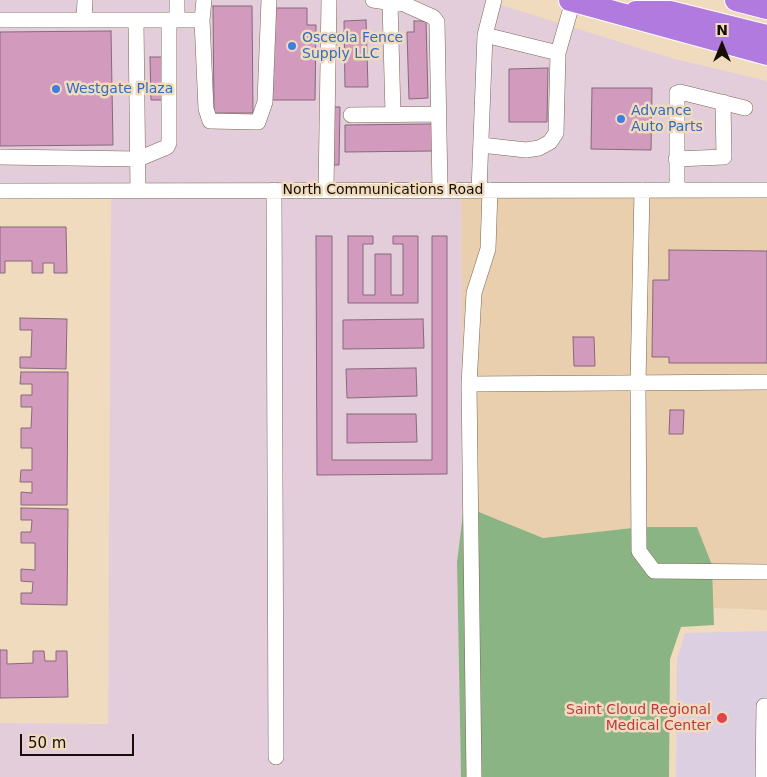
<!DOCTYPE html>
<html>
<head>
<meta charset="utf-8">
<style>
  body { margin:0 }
  #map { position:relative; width:767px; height:777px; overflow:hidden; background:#f0dbbf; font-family:"DejaVu Sans",sans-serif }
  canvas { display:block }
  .north { position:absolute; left:697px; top:20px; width:50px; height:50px; -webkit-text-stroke:4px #f0dbbf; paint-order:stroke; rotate:0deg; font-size:14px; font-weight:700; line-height:20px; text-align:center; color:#160e05 }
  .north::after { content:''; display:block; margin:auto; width:18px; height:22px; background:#160e05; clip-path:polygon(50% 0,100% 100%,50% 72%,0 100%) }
  .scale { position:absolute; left:20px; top:734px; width:114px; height:22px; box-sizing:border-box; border:2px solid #160e05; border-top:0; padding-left:6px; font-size:15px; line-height:18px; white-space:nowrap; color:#160e05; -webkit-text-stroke:4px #f0dbbf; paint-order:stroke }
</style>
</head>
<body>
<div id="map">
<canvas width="767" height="777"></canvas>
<div class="north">N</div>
<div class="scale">50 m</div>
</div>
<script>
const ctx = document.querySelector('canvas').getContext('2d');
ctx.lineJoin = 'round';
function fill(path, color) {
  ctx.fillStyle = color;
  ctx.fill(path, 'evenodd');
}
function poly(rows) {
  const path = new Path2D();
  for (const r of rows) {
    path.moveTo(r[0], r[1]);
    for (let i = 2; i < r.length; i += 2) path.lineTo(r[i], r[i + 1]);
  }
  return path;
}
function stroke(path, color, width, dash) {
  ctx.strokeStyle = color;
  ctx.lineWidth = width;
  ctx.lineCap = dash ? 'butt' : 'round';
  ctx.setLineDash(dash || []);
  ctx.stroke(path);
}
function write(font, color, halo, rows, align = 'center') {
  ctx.font = font + ' "DejaVu Sans",sans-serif';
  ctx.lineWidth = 5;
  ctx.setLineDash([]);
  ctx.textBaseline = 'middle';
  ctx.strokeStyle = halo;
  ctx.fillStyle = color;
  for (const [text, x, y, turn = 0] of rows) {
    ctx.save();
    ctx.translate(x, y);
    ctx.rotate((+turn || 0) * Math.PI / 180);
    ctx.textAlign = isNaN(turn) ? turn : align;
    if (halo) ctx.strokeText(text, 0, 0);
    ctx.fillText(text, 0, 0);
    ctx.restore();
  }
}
fill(poly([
  [0,0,485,0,671,58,767,81,767,188,461,192,464,506,457,562,461,777,0,777,0,723,108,724,111,194,0,193]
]), '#e3cdda');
fill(poly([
  [767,188,767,610,714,608,712,565,641,527,543,538,464,506,461,192]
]), '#e9cfad');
fill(poly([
  [767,631,767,777,676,777,677,659,685,633]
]), '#dccfe2');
fill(poly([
  [464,506,543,538,641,527,697,527,712,565,714,625,681,627,670,659,669,777,461,777,457,562]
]), '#8bb485');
const building = poly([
  [213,6,252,6,253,113,214,113,213,6],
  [272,8,307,8,307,25,316,25,315,100,272,100,272,8],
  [366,20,368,87,345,87,344,21,366,20],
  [414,21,426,21,428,98,409,99,407,32,414,32,414,21],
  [111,31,113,145,0,146,0,32,111,31],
  [150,57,164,57,165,100,151,100,150,57],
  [548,68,547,122,509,122,509,69,548,68],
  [592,88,652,88,651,150,591,149,592,88],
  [330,107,340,107,339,165,329,165,330,107],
  [432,124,433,151,345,152,345,125,432,124],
  [0,227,66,227,67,273,54,273,54,263,43,263,43,273,32,273,32,261,5,261,5,273,0,273,0,227],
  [316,236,332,236,332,460,432,460,432,236,447,236,447,474,317,475,316,236],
  [348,236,373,236,373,244,363,244,363,295,375,295,375,254,391,254,391,295,403,295,403,244,393,244,393,236,418,236,418,303,348,303,348,236],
  [669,250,767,251,767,363,669,363,669,357,652,357,653,280,669,280,669,250],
  [20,318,67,319,66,369,20,368,20,357,31,357,32,330,20,330,20,318],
  [423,319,424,348,343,349,343,320,423,319],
  [573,337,594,337,595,366,574,366,573,337],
  [416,368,417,396,347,398,346,369,416,368],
  [21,372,68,372,67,505,21,505,21,492,32,493,32,482,20,482,21,470,32,470,32,448,21,448,21,428,31,428,32,407,21,407,21,395,32,395,32,384,20,384,21,372],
  [670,410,684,410,683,434,669,434,670,410],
  [347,414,416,414,417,442,347,443,347,414],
  [21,508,68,509,67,605,21,604,21,593,32,593,33,582,21,581,21,569,35,570,35,543,21,543,21,532,31,532,32,520,21,520,21,508],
  [0,650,7,650,7,664,33,663,33,651,44,651,45,661,56,661,56,651,67,651,68,697,0,698,0,650]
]);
fill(building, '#d29bbe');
stroke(building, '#86697b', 1);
const minor = poly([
  [373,0,400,4],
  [390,3,393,114],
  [406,5,433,17,437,22,440,190],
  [0,20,202,20,204,0],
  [84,20,85,0],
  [136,20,138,191],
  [177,20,177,0],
  [202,20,206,109,210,121,258,122,265,102,269,0],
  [485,35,558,53],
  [351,115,438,114],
  [481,145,526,150,539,148,550,142,556,133,558,53,573,1],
  [0,157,138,159,167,147,169,143,169,20],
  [676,159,724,157,723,102],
  [274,190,276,757],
  [326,190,329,0],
  [642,190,638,383,639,551,654,571,767,572],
  [677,190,677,93,680,92,745,108],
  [0,191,767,190],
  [479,191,485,35,494,0],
  [469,384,767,382],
  [474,777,469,384,474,293,488,249,490,190],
  [763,777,764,706,767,706]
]);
const highway = poly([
  [570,0,767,54],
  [736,0,767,8],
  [636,12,670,12,767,36]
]);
stroke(minor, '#7b684f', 16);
stroke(highway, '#fff', 24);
stroke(minor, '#fff', 15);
stroke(highway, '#b07adf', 22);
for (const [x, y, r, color] of [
  [292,46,5,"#3f7fe0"],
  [56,89,5,"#3f7fe0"],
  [621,119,5,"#3f7fe0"],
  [722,718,6,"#e0444e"]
]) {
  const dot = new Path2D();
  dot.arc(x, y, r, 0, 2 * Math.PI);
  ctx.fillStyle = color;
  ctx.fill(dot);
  stroke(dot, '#f0dbbf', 2);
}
write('14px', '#366cbe', '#f0dbbf', [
  ["Osceola Fence",302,38],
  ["Supply LLC",302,54],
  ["Westgate Plaza",66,89],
  ["Advance",631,111],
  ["Auto Parts",631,127]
], 'left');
write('14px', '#160e05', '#f0dbbf', [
  ["North Communications Road",383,190]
]);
write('14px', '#be3a42', '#f0dbbf', [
  ["Saint Cloud Regional",711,710],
  ["Medical Center",711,726]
], 'right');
</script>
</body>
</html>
